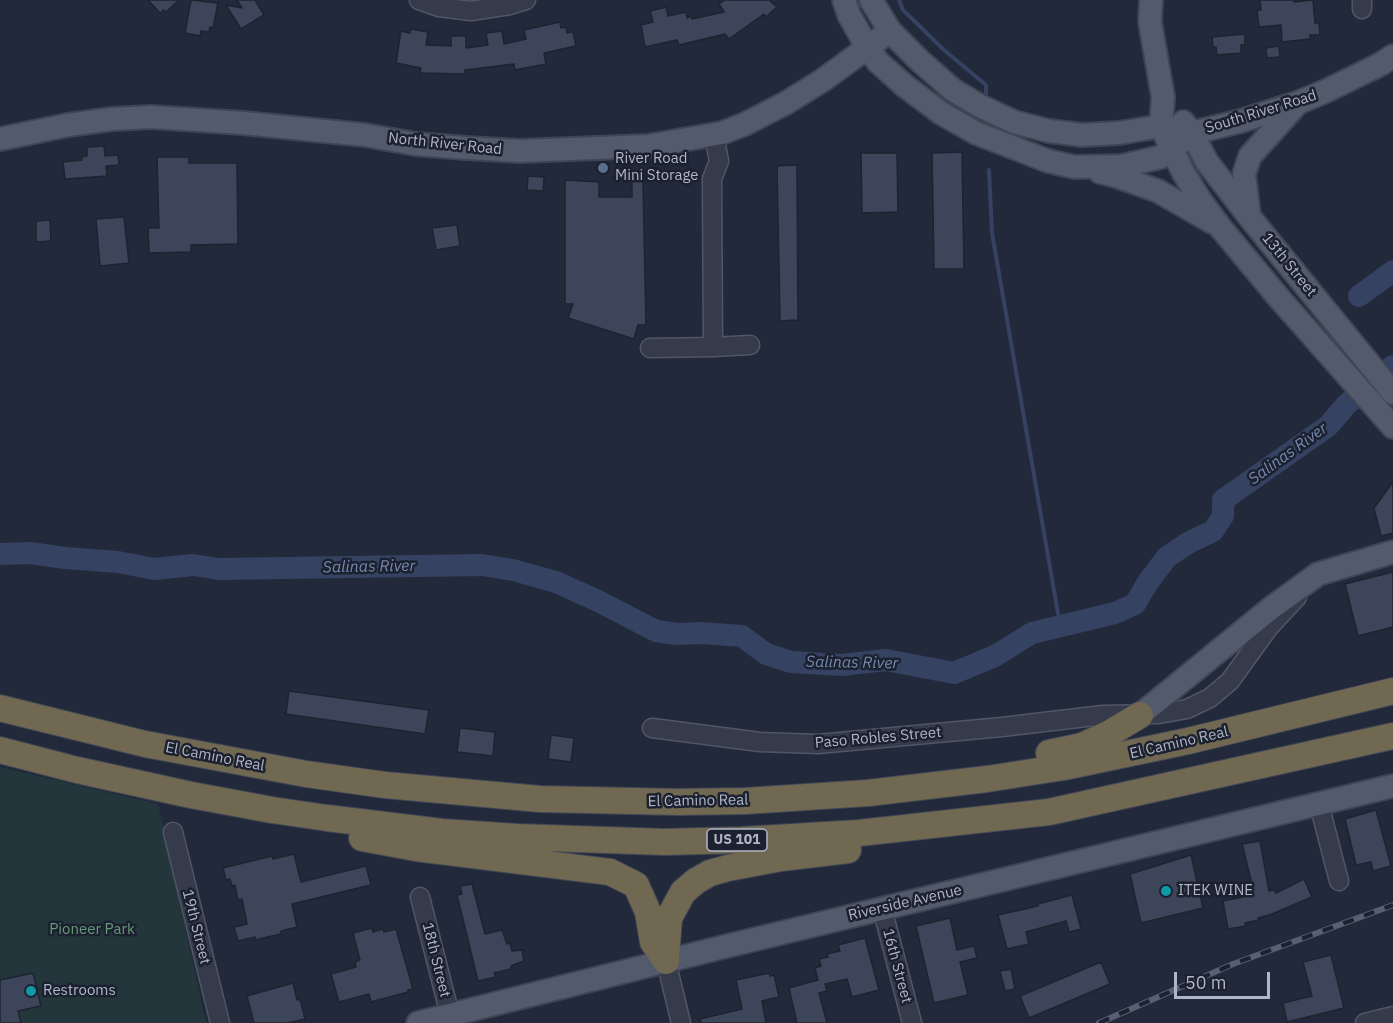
<!DOCTYPE html>
<html>
<head>
<meta charset="utf-8">
<style>
  body { margin:0 }
  #map { position:relative; width:1393px; height:1023px; overflow:hidden; background:#22293a; font-family:"IBM Plex Sans",sans-serif }
  canvas { display:block }
  .scale { position:absolute; left:1174px; top:972px; width:96px; height:27px; box-sizing:border-box; border:3px solid #b0b6c7; border-top:0; padding-left:8px; font-size:18px; line-height:21px; white-space:nowrap; color:#b0b6c7; -webkit-text-stroke:4px #1b212f; paint-order:stroke }
</style>
</head>
<body>
<div id="map">
<canvas width="1393" height="1023"></canvas>
<div class="scale">50 m</div>
</div>
<script>
const ctx = document.querySelector('canvas').getContext('2d');
ctx.lineJoin = 'round';
function fill(path, color) {
  ctx.fillStyle = color;
  ctx.fill(path, 'evenodd');
}
function poly(rows) {
  const path = new Path2D();
  for (const r of rows) {
    path.moveTo(r[0], r[1]);
    for (let i = 2; i < r.length; i += 2) path.lineTo(r[i], r[i + 1]);
  }
  return path;
}
function stroke(path, color, width, dash) {
  ctx.strokeStyle = color;
  ctx.lineWidth = width;
  ctx.lineCap = dash ? 'butt' : 'round';
  ctx.setLineDash(dash || []);
  ctx.stroke(path);
}
function write(font, color, halo, rows, align = 'center') {
  ctx.font = font + ' "IBM Plex Sans",sans-serif';
  ctx.lineWidth = 5;
  ctx.setLineDash([]);
  ctx.textBaseline = 'middle';
  ctx.strokeStyle = halo;
  ctx.fillStyle = color;
  for (const [text, x, y, turn = 0] of rows) {
    ctx.save();
    ctx.translate(x, y);
    ctx.rotate((+turn || 0) * Math.PI / 180);
    ctx.textAlign = isNaN(turn) ? turn : align;
    if (halo) ctx.strokeText(text, 0, 0);
    ctx.fillText(text, 0, 0);
    ctx.restore();
  }
}
fill(poly([
  [0,767,158,804,206,1023,21,1023,10,977,0,980]
]), '#23363b');
fill(poly([
  [487,555,529,565,556,582,529,586,484,569,479,559]
]), '#354262');
stroke(poly([
  [899,0,903,10,944,50,986,85,986,100],
  [989,170,992,233,1060,625]
]), '#354262', 4);
stroke(poly([
  [1359,296,1393,271],
  [0,554,30,553,65,558,118,562,154,569,193,565,219,569,482,565,513,570,556,582,598,601,656,631,677,634,701,633,742,636,766,654,791,662,842,665,886,660,954,673,995,656,1032,633,1115,613,1135,604,1148,582,1167,557,1188,543,1213,531,1223,516,1223,500,1328,426,1347,404,1393,366]
]), '#354262', 22);
const building = poly([
  [148,0,179,0,166,12,164,10,160,13,148,0],
  [191,0,218,3,213,28,210,27,209,32,201,31,200,36,185,33,191,0],
  [237,0,255,0,264,15,241,29,226,5,242,8,237,0],
  [725,0,769,0,777,7,766,17,764,14,729,39,725,34,679,45,677,40,645,47,641,25,653,22,650,11,666,7,668,16,686,12,687,18,691,16,692,19,724,12,719,4,725,0],
  [1260,0,1294,0,1294,2,1313,0,1315,23,1319,23,1320,35,1310,35,1310,39,1282,42,1281,25,1259,27,1257,10,1261,10,1260,0],
  [560,22,561,28,566,27,567,33,573,32,576,46,544,53,546,64,515,70,514,64,465,70,465,74,420,73,421,68,396,63,401,31,410,33,411,29,428,32,426,45,451,46,451,36,466,36,466,48,488,45,486,33,502,31,504,44,526,39,524,30,560,22],
  [1245,34,1245,45,1241,45,1241,53,1217,55,1216,47,1213,47,1212,37,1245,34],
  [1279,46,1280,57,1267,58,1266,48,1279,46],
  [104,146,105,156,118,155,119,165,106,166,107,176,65,179,63,162,82,160,81,157,87,156,87,147,104,146],
  [962,152,964,269,934,269,932,153,962,152],
  [861,153,897,153,898,212,862,213,861,153],
  [157,157,189,157,189,163,237,163,238,244,191,245,191,252,149,253,148,228,159,228,157,157],
  [797,165,798,320,780,321,777,166,797,165],
  [528,176,544,177,543,191,527,190,528,176],
  [565,180,599,182,599,197,632,197,632,181,643,181,646,325,638,325,634,339,568,318,573,304,565,304,565,180],
  [124,217,129,263,100,266,96,219,124,217],
  [50,220,51,241,36,242,36,221,50,220],
  [457,225,460,246,436,250,432,228,457,225],
  [1393,482,1393,533,1381,536,1374,508,1393,482],
  [1393,572,1393,627,1358,636,1345,584,1393,572],
  [289,691,429,710,425,734,286,714,289,691],
  [460,728,495,732,493,756,457,752,460,728],
  [551,735,574,738,571,762,548,759,551,735],
  [1376,810,1391,866,1373,871,1371,862,1356,865,1345,819,1376,810],
  [1260,841,1269,891,1274,890,1276,893,1304,879,1312,897,1272,914,1258,918,1259,920,1245,923,1246,926,1228,929,1223,901,1243,897,1240,887,1252,884,1242,844,1260,841],
  [294,854,301,882,366,866,371,885,292,904,297,927,281,931,281,934,255,940,255,937,238,941,234,927,247,924,242,899,238,900,235,885,232,886,230,879,226,880,223,868,272,856,273,859,294,854],
  [1191,855,1203,908,1141,923,1130,874,1191,855],
  [472,884,485,934,502,930,507,944,510,943,512,951,522,950,524,961,511,966,511,969,494,973,496,977,478,981,457,895,462,894,460,886,472,884],
  [1072,895,1081,929,1069,932,1066,921,1026,932,1029,944,1007,949,998,915,1038,906,1038,904,1072,895],
  [950,918,957,950,974,946,977,958,960,962,968,995,934,1003,916,926,950,918],
  [372,928,373,932,383,929,384,932,396,929,413,989,408,990,408,992,371,1002,369,994,339,1002,331,974,356,967,355,962,360,960,353,933,372,928],
  [865,938,879,990,852,997,847,979,825,984,827,991,819,993,827,1023,797,1023,789,988,818,980,815,968,821,966,819,959,828,957,827,954,840,951,838,945,865,938],
  [1331,955,1344,1008,1287,1022,1283,1003,1312,996,1303,962,1331,955],
  [1101,962,1110,984,1029,1018,1020,996,1101,962],
  [1011,969,1015,989,1005,991,1000,971,1011,969],
  [33,973,41,1006,18,1011,21,1023,0,1023,0,980,33,973],
  [769,973,770,976,774,975,779,997,762,1001,766,1023,701,1023,700,1019,742,1009,736,980,769,973],
  [293,983,297,1000,300,999,305,1019,287,1023,254,1023,247,996,293,983]
]);
fill(building, '#3d455a');
stroke(building, '#1d2331', 1.5);
const minor = poly([
  [419,0,439,7,471,11,510,5,526,0],
  [1362,9,1362,0],
  [713,347,750,345],
  [650,348,713,347,712,179,719,161,714,135],
  [652,728,760,742,818,744,1002,727,1103,715,1159,714,1187,709,1210,698,1230,681,1269,627,1297,597],
  [1319,804,1339,881],
  [173,832,220,1023],
  [420,897,452,1023],
  [882,908,912,1023],
  [666,961,681,1023],
  [1365,1023,1393,1016]
]);
const major = poly([
  [844,0,849,15,867,47,878,62,905,86,941,113,976,133,1048,161,1075,167,1122,166,1161,157,1184,140],
  [871,0,890,31,920,61,953,90,980,106,1014,122,1049,131,1082,135,1119,133,1161,126,1192,133,1241,121,1297,103,1326,91,1381,64,1393,56],
  [1151,0,1150,22,1163,97,1161,126,1183,172,1200,200,1220,227,1279,298,1393,427],
  [1183,122,1192,133,1207,162,1251,219,1393,393],
  [0,139,68,125,112,119,152,117,243,123,365,135,415,144,466,148,520,151,648,146,722,133,745,124,786,103,823,80,890,31],
  [1100,172,1116,176,1158,191,1212,222],
  [1249,215,1244,174,1250,156,1296,105],
  [1140,715,1270,609,1318,574,1393,552],
  [418,1023,727,946,1393,786]
]);
const highway = poly([
  [0,708,145,744,306,774,385,785,540,799,678,802,745,801,868,793,987,779,1064,767,1188,741,1393,691],
  [0,750,77,770,191,795,272,810,327,818,442,832,517,837,665,842,742,840,859,833,1049,812,1393,736],
  [1049,753,1082,746,1110,733,1140,715],
  [362,838,416,848,610,872,636,885,648,912,653,942,666,961],
  [666,958,669,918,683,892,696,881,710,873,728,868,781,858,848,850]
]);
stroke(minor, '#505665', 21);
stroke(major, '#3f4554', 26);
stroke(highway, '#404655', 28);
stroke(minor, '#353b4a', 18);
stroke(major, '#535a6b', 22);
stroke(highway, '#716852', 26);
const rail = poly([
  [1099,1023,1233,964,1393,905]
]);
stroke(rail, '#575f72', 6);
stroke(rail, '#1b212f', 4, [11]);
for (const [x, y, r, color] of [
  [603,168,6,"#5c6f8a"],
  [1166,891,6,"#0f9aa8"],
  [31,991,6,"#0f9aa8"]
]) {
  const dot = new Path2D();
  dot.arc(x, y, r, 0, 2 * Math.PI);
  ctx.fillStyle = color;
  ctx.fill(dot);
  stroke(dot, '#1b212f', 2);
}
for (const [x, y, w] of [
  [737,840,60]
]) {
  const box = new Path2D();
  box.roundRect(x - w / 2, y - 11, w, 22, 4.5);
  ctx.fillStyle = '#1b212f';
  ctx.fill(box);
  stroke(box, '#b0b6c7', 1.5);
}
write('bold 14px', '#b0b6c7', null, [
  ["US 101",737,840]
]);
write('15px', '#b0b6c7', '#1b212f', [
  ["South River Road",1261,112,-17],
  ["North River Road",445,144,6],
  ["13th Street",1289,265,51],
  ["Paso Robles Street",878,738,-5],
  ["El Camino Real",1179,743,-13],
  ["El Camino Real",215,757,11],
  ["El Camino Real",698,801,-1],
  ["Riverside Avenue",905,903,-13],
  ["19th Street",196,927,76],
  ["18th Street",436,960,76],
  ["16th Street",897,966,75]
]);
write('15px', '#b0b6c7', '#1b212f', [
  ["River Road",615,159],
  ["Mini Storage",615,176],
  ["ITEK WINE",1178,891],
  ["Restrooms",43,991]
], 'left');
write('15px', '#679878', '#1b212f', [
  ["Pioneer Park",92,930]
]);
write('italic 16px', '#7888af', '#1b212f', [
  ["Salinas River",1288,454,-36],
  ["Salinas River",369,567,-1],
  ["Salinas River",852,663,1]
]);
</script>
</body>
</html>
